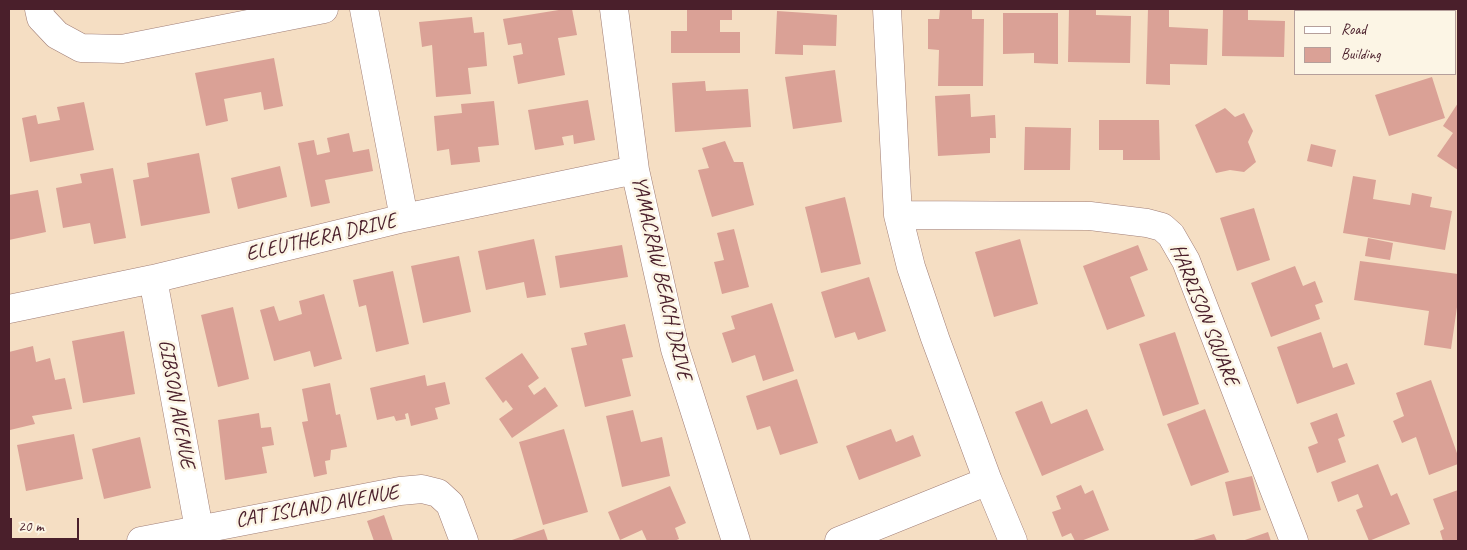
<!DOCTYPE html>
<html>
<head>
<meta charset="utf-8">
<style>
  body { margin:0 }
  #map { position:relative; width:1467px; height:550px; overflow:hidden; background:#f5dec3; font-family:Caveat,sans-serif }
  canvas { display:block }
  .frame { position:absolute; inset:0; border:10px solid #4a1f2b; pointer-events:none }
  .legend { position:absolute; left:1294px; top:10px; width:162px; height:65px; box-sizing:border-box; background:#fcf5e5; border:1px solid #b59f9b; margin:0; padding:6px 9px; list-style:none; font-size:15px; color:#4a1f2b }
  .legend li { display:flex; align-items:center; gap:10px; height:25px }
  .legend b { width:25px; border:1px solid #b59f9b }
  .scale { position:absolute; left:10px; top:518px; width:69px; height:22px; box-sizing:border-box; border:2px solid #4a1f2b; border-top:0; padding-left:6px; font-size:15px; line-height:18px; white-space:nowrap; color:#4a1f2b; -webkit-text-stroke:4px #fcf5e5; paint-order:stroke }
</style>
</head>
<body>
<div id="map">
<canvas width="1467" height="550"></canvas>
<div class="frame"></div>
<ul class="legend">
<li><b style="height:6px;background:#fff"></b>Road</li>
<li><b style="height:14px;background:#daa196"></b>Building</li>
</ul>
<div class="scale">20 m</div>
</div>
<script>
const ctx = document.querySelector('canvas').getContext('2d');
ctx.lineJoin = 'round';
function fill(path, color) {
  ctx.fillStyle = color;
  ctx.fill(path, 'evenodd');
}
function poly(rows) {
  const path = new Path2D();
  for (const r of rows) {
    path.moveTo(r[0], r[1]);
    for (let i = 2; i < r.length; i += 2) path.lineTo(r[i], r[i + 1]);
  }
  return path;
}
function stroke(path, color, width, dash) {
  ctx.strokeStyle = color;
  ctx.lineWidth = width;
  ctx.lineCap = dash ? 'butt' : 'round';
  ctx.setLineDash(dash || []);
  ctx.stroke(path);
}
function write(font, color, halo, rows, align = 'center') {
  ctx.font = font + ' Caveat,sans-serif';
  ctx.lineWidth = 5;
  ctx.setLineDash([]);
  ctx.textBaseline = 'middle';
  ctx.strokeStyle = halo;
  ctx.fillStyle = color;
  for (const [text, x, y, turn = 0] of rows) {
    ctx.save();
    ctx.translate(x, y);
    ctx.rotate((+turn || 0) * Math.PI / 180);
    ctx.textAlign = isNaN(turn) ? turn : align;
    if (halo) ctx.strokeText(text, 0, 0);
    ctx.fillText(text, 0, 0);
    ctx.restore();
  }
}
fill(poly([
  [565,9,572,9,577,35,558,38,565,75,518,84,513,56,523,54,521,43,508,45,503,19],
  [687,9,732,9,732,20,720,20,720,32,740,32,740,53,671,53,671,31,687,31],
  [940,9,972,9,972,19,984,19,983,86,938,86,939,50,928,49,928,19,939,19],
  [1069,9,1096,9,1096,15,1131,16,1130,63,1068,62],
  [1148,9,1169,9,1169,27,1208,29,1207,65,1170,64,1170,85,1146,84],
  [1223,9,1248,9,1248,20,1285,21,1284,57,1222,56],
  [1298,9,1336,9,1338,11,1298,11],
  [1405,9,1431,9,1432,11,1406,11],
  [777,11,837,15,836,46,803,45,803,55,775,54],
  [1003,13,1058,13,1058,64,1034,63,1034,53,1003,54],
  [472,17,474,33,484,32,487,66,468,68,471,94,436,97,432,45,422,47,419,22],
  [274,58,283,106,264,110,261,92,224,99,228,121,206,126,195,73],
  [835,70,842,122,793,129,785,77],
  [1432,77,1445,118,1389,136,1375,95],
  [705,81,706,91,748,89,751,127,675,132,672,83],
  [970,94,971,117,995,115,996,138,990,138,990,153,938,156,935,96],
  [588,100,595,140,574,144,573,135,562,137,564,145,535,150,528,110],
  [494,101,499,145,478,147,480,162,451,165,449,149,437,151,434,116,462,113,461,104],
  [84,102,94,150,30,162,22,118,36,115,38,124,60,120,57,107],
  [1458,103,1458,170,1437,156,1453,133,1443,126],
  [1225,108,1235,117,1244,113,1253,131,1248,142,1256,162,1244,172,1230,170,1216,173,1195,125],
  [1099,120,1159,120,1160,160,1123,160,1123,150,1099,150],
  [1025,127,1071,128,1070,170,1024,170],
  [349,133,353,152,369,149,373,171,325,180,330,203,311,207,298,143,314,140,317,155,330,152,327,138],
  [725,141,734,162,743,162,754,205,712,217,698,170,709,168,702,148],
  [1311,144,1336,150,1332,167,1307,161],
  [199,153,210,213,141,226,133,180,149,177,147,163],
  [280,166,287,197,238,209,231,178],
  [113,168,126,238,94,244,90,223,63,228,56,188,82,183,80,174],
  [1353,176,1376,180,1373,199,1410,205,1412,193,1432,197,1430,207,1452,211,1445,250,1343,233],
  [38,190,46,232,9,240,9,195],
  [845,197,861,264,821,273,805,207],
  [1254,208,1270,260,1237,271,1220,218],
  [734,229,749,287,722,294,714,262,724,260,717,233],
  [1368,238,1393,243,1390,260,1365,256],
  [534,239,546,295,527,298,524,282,486,290,478,251],
  [1020,239,1038,304,994,317,975,252],
  [622,245,628,277,560,288,555,256],
  [1138,245,1148,270,1130,277,1145,316,1107,330,1083,266],
  [459,256,471,312,423,323,411,266],
  [1360,261,1458,274,1458,300,1451,349,1424,345,1429,311,1354,300],
  [1295,266,1303,286,1315,281,1323,302,1315,305,1320,319,1271,337,1251,283],
  [393,271,409,344,376,352,366,305,359,307,353,280],
  [869,277,886,331,858,340,855,332,835,338,821,292],
  [324,294,342,359,314,367,310,351,274,361,260,310,274,306,279,321,302,314,299,301],
  [772,303,794,371,763,381,755,355,732,363,722,333,735,329,731,316],
  [233,307,249,379,218,387,201,315],
  [625,324,633,357,622,359,631,396,585,407,571,348,587,345,584,333],
  [124,331,135,394,83,403,72,341],
  [1175,332,1199,404,1163,416,1139,344],
  [1321,332,1333,368,1347,363,1355,384,1297,404,1277,347],
  [33,346,36,362,50,358,55,380,65,378,72,409,32,416,35,424,10,430,9,352],
  [522,353,539,378,528,386,534,395,545,387,558,406,512,438,499,419,513,409,506,400,503,403,485,378],
  [425,375,427,386,445,382,450,404,435,408,438,419,411,426,408,413,405,414,406,419,396,421,394,416,377,420,370,388],
  [797,379,818,443,780,455,770,426,757,430,746,396],
  [1431,380,1458,456,1458,464,1429,475,1416,437,1402,443,1393,421,1404,416,1396,393],
  [330,383,336,415,340,414,347,447,331,450,330,460,325,461,327,474,314,477,302,422,308,421,302,389],
  [1042,401,1051,424,1087,409,1104,450,1042,476,1015,412],
  [1205,409,1229,472,1191,486,1167,424],
  [633,410,641,442,662,437,670,476,622,487,606,416],
  [259,413,261,428,271,427,274,445,262,447,267,473,225,480,218,420],
  [1337,413,1345,436,1338,439,1346,462,1317,473,1308,447,1318,443,1310,423],
  [564,429,588,512,543,525,519,442],
  [891,429,896,442,913,435,921,456,859,480,846,446],
  [74,434,83,479,26,491,17,445],
  [140,437,151,488,104,499,92,449],
  [1378,464,1391,496,1397,493,1410,524,1369,541,1356,510,1363,507,1358,494,1338,502,1331,482],
  [1252,476,1261,510,1233,516,1225,482],
  [1081,485,1085,494,1093,490,1109,530,1081,541,1075,541,1071,533,1062,537,1052,512,1061,509,1056,496],
  [670,486,686,523,675,528,679,539,674,541,647,541,642,530,620,540,608,512],
  [1458,490,1458,541,1443,541,1440,531,1444,529,1433,499],
  [384,515,393,541,374,541,367,521],
  [544,529,548,541,509,541],
  [1268,532,1271,541,1242,541],
  [1214,534,1217,541,1190,541]
]), '#daa196');
const minor = poly([
  [39,9,41,18,57,35,81,48,122,49,324,9],
  [364,9,404,218],
  [614,9,635,170,675,349,736,541],
  [887,9,898,215,911,267,935,338,988,481,1013,541],
  [898,215,1090,216,1147,223,1162,227,1171,235,1186,261,1294,541],
  [153,279,199,529],
  [9,309,153,279,404,218,635,170],
  [141,541,400,491,422,489,438,493,450,504,464,541],
  [839,541,988,481]
]);
stroke(minor, '#a07e77', 29);
stroke(minor, '#fff', 28);
write('21px', '#4a1f2b', '#fcf5e5', [
  ["ELEUTHERA DRIVE",321,238,-13],
  ["YAMACRAW BEACH DRIVE",661,278,77],
  ["HARRISON SQUARE",1204,315,68],
  ["GIBSON AVENUE",176,404,80],
  ["CAT ISLAND AVENUE",317,507,-10]
]);
</script>
</body>
</html>
